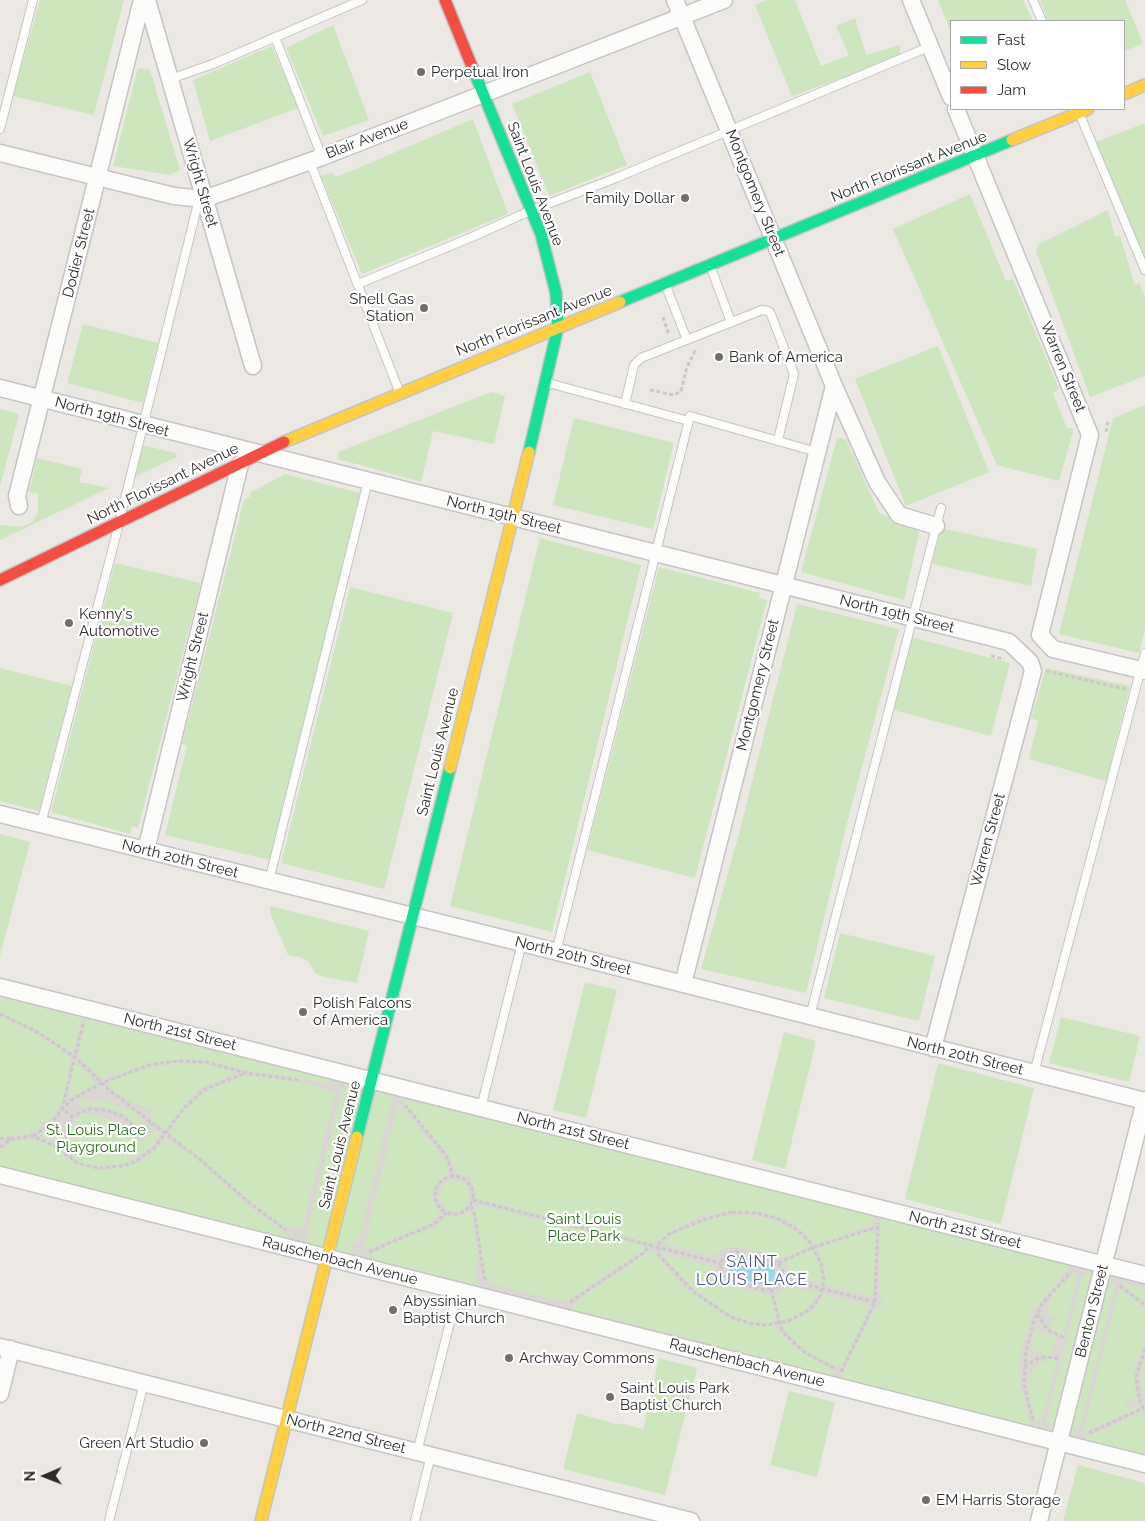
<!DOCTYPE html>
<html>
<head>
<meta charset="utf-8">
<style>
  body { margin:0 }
  #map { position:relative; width:1145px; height:1521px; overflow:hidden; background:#ece8e4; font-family:Raleway,sans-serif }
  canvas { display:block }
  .legend { position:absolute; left:950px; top:20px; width:175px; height:90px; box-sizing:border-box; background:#fff; border:1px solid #ababab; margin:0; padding:6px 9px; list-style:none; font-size:15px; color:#2e2e2e }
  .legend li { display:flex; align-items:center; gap:10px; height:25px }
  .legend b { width:25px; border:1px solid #ababab }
  .north { position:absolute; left:20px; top:1451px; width:50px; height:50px; -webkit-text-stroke:4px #fff; paint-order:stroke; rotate:269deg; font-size:14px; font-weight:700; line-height:20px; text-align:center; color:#2e2e2e }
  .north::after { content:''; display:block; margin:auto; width:18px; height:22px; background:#2e2e2e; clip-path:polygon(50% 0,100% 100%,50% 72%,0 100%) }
</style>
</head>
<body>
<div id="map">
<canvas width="1145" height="1521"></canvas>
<ul class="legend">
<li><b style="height:6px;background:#16e098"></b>Fast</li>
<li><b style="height:6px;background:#ffcf43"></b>Slow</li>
<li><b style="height:6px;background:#f24e42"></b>Jam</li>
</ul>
<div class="north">N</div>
</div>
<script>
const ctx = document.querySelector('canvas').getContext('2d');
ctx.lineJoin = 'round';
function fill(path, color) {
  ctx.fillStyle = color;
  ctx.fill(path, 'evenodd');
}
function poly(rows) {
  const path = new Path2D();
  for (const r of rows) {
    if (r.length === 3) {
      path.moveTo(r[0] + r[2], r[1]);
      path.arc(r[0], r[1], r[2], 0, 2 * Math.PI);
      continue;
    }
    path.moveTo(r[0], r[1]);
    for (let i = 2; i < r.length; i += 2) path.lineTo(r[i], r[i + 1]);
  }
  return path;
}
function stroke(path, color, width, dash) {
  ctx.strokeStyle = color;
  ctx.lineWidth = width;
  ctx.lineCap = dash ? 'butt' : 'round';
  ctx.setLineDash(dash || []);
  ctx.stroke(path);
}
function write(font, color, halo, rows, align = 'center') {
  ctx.font = font + ' Raleway,sans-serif';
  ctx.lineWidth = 4.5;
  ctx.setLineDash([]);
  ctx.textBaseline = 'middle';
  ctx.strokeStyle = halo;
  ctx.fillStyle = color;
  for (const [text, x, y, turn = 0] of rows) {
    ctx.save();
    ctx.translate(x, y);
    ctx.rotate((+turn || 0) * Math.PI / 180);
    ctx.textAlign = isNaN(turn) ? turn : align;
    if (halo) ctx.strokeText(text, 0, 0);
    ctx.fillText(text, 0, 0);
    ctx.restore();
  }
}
fill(poly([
  [40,0,124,0,94,115,13,96],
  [767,0,795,0,821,66,849,55,836,26,855,18,866,55,900,45,900,57,792,96,755,5],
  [938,0,1023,0,1033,21,951,21,951,33],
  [1040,0,1125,0,1143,43,1124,52,1124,21,1048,21],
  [333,25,369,120,323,136,286,48],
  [272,46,298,108,210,141,193,80],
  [138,68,150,70,180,170,170,175,113,166],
  [590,72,627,165,549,196,512,104],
  [473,119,508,214,362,274,321,176,331,173,337,177],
  [1145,123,1145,258,1096,142],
  [970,194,1006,281,1013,279,1059,389,1053,393,1067,428,1074,428,1059,481,997,465,893,229],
  [1108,210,1115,237,1120,236,1135,285,1139,283,1145,296,1145,376,1090,397,1036,251,1039,244],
  [83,324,158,343,143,403,67,383],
  [938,346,989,472,906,506,855,379],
  [491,392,505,396,494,444,433,431,421,482,338,459,338,452],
  [1145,405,1145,629,1139,653,1059,634,1113,418],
  [0,409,19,414,0,487],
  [574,418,674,443,653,529,553,505],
  [837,438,846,439,879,513,920,529,904,600,801,572],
  [143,445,175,453,177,457,136,476],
  [37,458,82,469,79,482,109,488,0,540,0,525,21,527,32,522,38,512,38,494,29,492],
  [285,474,360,493,270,860,165,835,187,746,182,744,244,500,251,496,250,493],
  [941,528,1037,549,1031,586,932,564],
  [540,538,641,565,552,932,450,906],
  [115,563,201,583,138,828,132,826,130,834,51,812],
  [659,567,760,593,759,598,767,600,695,878,587,850],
  [350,587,453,613,384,889,281,863],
  [797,604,899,629,847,823,806,993,701,969,740,830],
  [911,637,1010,663,991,736,893,710],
  [0,668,72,686,39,811,0,801],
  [1046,668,1130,686,1106,781,1029,759,1038,720,1031,719],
  [0,834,30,842,0,956],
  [270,906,369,931,357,983,325,977,315,973,308,961,300,957,288,955,271,915],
  [840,933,935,956,919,1021,824,998],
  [585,982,617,990,586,1118,553,1110],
  [0,995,1145,1284,1145,1456,0,1166],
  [1061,1017,1140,1036,1129,1082,1049,1063],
  [784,1032,816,1041,785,1169,752,1160],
  [938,1063,1034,1088,1001,1224,905,1199],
  [659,1358,697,1368,665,1495,563,1469,577,1413,619,1425,620,1423,643,1429],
  [789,1391,835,1402,817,1477,770,1465],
  [1078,1465,1145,1483,1145,1521,1063,1521]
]), '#cee6be');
fill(poly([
  [0,1012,42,1033,70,1052,74,1049,82,1016,89,1018,86,1022,78,1056,102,1079,108,1077,107,1074,114,1072,116,1075,148,1063,185,1059,210,1061,249,1071,318,1082,329,1083,333,1080,344,1082,346,1090,342,1090,307,1233,310,1234,308,1240,302,1242,288,1239,285,1232,246,1204,196,1159,168,1140,165,1139,157,1149,139,1162,110,1169,98,1170,75,1164,52,1146,32,1139,15,1141,0,1150,0,1137,27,1134,52,1118,64,1095,71,1058,43,1038,0,1016],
  [173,1063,203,1064,232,1071,234,1074,200,1089,189,1099,165,1130,152,1120,154,1112,128,1100,108,1085,110,1081,140,1070],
  [75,1064,80,1065,95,1082,93,1085,72,1096,69,1091],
  [243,1076,263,1077,303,1083,329,1090,335,1093,303,1225,299,1227,286,1227,270,1217,170,1134,181,1115,201,1095,224,1083],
  [86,1099,86,1101,107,1102,130,1111,132,1110,142,1119,143,1124,135,1125,124,1114,107,1107,81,1106,80,1100],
  [84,1113,126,1124,132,1132,131,1136,143,1142,153,1130,158,1132,158,1138,152,1147,125,1163,103,1166,85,1164,77,1161,67,1152,74,1119],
  [53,1126,62,1129,64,1132,61,1145,40,1135],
  [393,1095,406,1098,406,1105,447,1153,458,1174,469,1177,474,1188,476,1199,654,1244,669,1232,700,1216,734,1210,762,1212,786,1219,806,1234,815,1245,868,1226,872,1224,875,1216,880,1217,879,1294,882,1299,880,1308,874,1311,840,1378,834,1376,831,1369,797,1349,780,1333,776,1326,751,1325,730,1319,712,1308,689,1290,687,1292,652,1250,578,1300,572,1310,475,1286,478,1252,470,1211,458,1217,447,1216,434,1228,390,1244,366,1258,354,1255,351,1250,354,1242,358,1242,392,1101,388,1100],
  [398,1104,442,1155,447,1164,447,1175,435,1185,432,1195,435,1207,441,1213,431,1223,363,1251],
  [452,1180,465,1183,470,1195,465,1208,457,1212,447,1210,439,1200,441,1187],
  [479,1205,643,1245,644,1250,568,1300,556,1300,491,1283,484,1272,476,1212],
  [742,1215,774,1220,795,1232,810,1247,783,1258,735,1246,723,1249,714,1256,662,1243,677,1232,698,1223,720,1217],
  [864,1232,872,1232,876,1236,873,1295,870,1296,825,1285,824,1266,817,1249],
  [812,1250,821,1270,821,1283,789,1275,786,1263,788,1259],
  [660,1253,711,1266,719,1281,726,1285,771,1296,776,1321,766,1323,750,1321,725,1312,690,1286],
  [739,1257,769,1265,769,1268,776,1274,775,1279,765,1282,733,1277],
  [786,1286,819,1293,805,1310,793,1318,780,1321,774,1296],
  [823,1294,870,1306,845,1360,840,1365,828,1363,806,1351,781,1327,811,1311,813,1312],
  [1071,1266,1085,1270,1089,1276,1086,1275,1082,1279,1046,1422,1052,1424,1045,1429,1031,1426,1021,1389,1018,1365,1032,1311],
  [1074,1273,1078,1276,1063,1336,1053,1331,1049,1325,1049,1322,1054,1323,1054,1316,1047,1315,1050,1306,1048,1305,1053,1293],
  [1035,1331,1056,1336,1051,1356,1031,1350],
  [1049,1359,1057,1360,1042,1419,1037,1421,1034,1419,1028,1397,1029,1381,1035,1367],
  [1119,1277,1145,1284,1145,1288,1121,1283,1145,1302,1145,1308,1119,1289,1083,1431,1085,1432,1139,1408,1137,1405,1128,1408,1125,1401,1135,1397,1134,1367,1145,1342,1145,1358,1140,1377,1145,1402,1145,1419,1141,1413,1087,1437,1084,1441,1076,1438,1073,1432,1074,1428,1079,1429,1115,1286,1110,1285,1113,1279]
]), '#dad6d2');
fill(poly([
  [738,1257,770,1265,769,1268,775,1271,775,1279,771,1283,765,1282,765,1285,733,1277,734,1274,730,1273,727,1265,730,1261,737,1260]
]), '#99d6ec');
const lane = poly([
  [1033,0,1042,21],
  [275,37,322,157],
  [170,79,213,64,362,0],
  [1080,115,1145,270],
  [0,129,33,0],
  [310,162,399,391],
  [711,268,731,322],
  [358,284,472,237,532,210,616,178,931,46],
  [666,286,687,340],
  [548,383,689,421],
  [625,404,634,365,641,358,762,310,768,311,770,312,794,374,778,440],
  [121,515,199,199],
  [41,824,118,528],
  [269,881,368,481],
  [556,952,690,416,817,452],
  [810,1016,941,508],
  [1034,1073,1145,653],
  [481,1108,522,943],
  [417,1452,458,1291],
  [109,1521,144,1383],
  [415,1521,431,1455]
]);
const street = poly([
  [147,0,253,366],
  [675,0,834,386,877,482,899,515,936,526],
  [911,0,951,97],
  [956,109,1090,435,1040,635,1053,649,1145,671],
  [0,153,174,196,204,199,322,157,724,0],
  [0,388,1009,642,1030,662,1033,671,933,1048],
  [19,506,17,496,142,0],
  [0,814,522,943,1145,1101],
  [146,850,240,464],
  [683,984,834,386],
  [0,987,1145,1275],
  [0,1175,1145,1464],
  [0,1347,691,1521],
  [0,1394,11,1349],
  [1039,1521,1145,1100]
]);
const fast = poly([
  [473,69,541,234,556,293,558,327,529,452],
  [620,302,1012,140],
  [357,1137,450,768]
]);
const slow = poly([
  [1124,94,1145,85],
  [1012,140,1088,109],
  [284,442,620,302],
  [450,768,529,452],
  [261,1521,357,1137]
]);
const jam = poly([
  [445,0,473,69],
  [0,580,284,442]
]);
stroke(lane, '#c5c4c5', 10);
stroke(street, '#c5c4c5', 19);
stroke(fast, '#c5c4c5', 14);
stroke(slow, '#c5c4c5', 14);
stroke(jam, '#c5c4c5', 14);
stroke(poly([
  [663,317,669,335],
  [650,390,674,395,681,391,687,367,695,351,693,350],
  [1106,432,1108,421],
  [991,656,1004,659],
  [1046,671,1125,689],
  [0,1014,34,1030,75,1057,109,1090,202,1161,246,1200,286,1230],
  [83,1024,62,1109,72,1116,90,1109,105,1110,122,1116,142,1132,151,1123],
  [405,1105,446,1155,453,1176],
  [33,1136,51,1124,62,1109,74,1098,102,1083,152,1064,178,1061,206,1062,246,1073,300,1080],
  [0,1138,10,1139],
  [0,1147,11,1139,33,1136,59,1148,74,1161,81,1164,99,1168,122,1166,135,1162,154,1148,184,1108,205,1089,246,1073],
  [63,1150,72,1116],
  [454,1195,19],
  [473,1200,720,1263],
  [471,1206,475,1216,485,1282],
  [732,1212,757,1213,777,1218,796,1229,810,1242,821,1263,824,1281,819,1299,808,1311,790,1320,768,1325,752,1324,733,1318,695,1293,658,1254,659,1243,669,1234,703,1220,732,1212],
  [735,1251,778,1263,783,1271,780,1285,771,1289,764,1290,728,1280,721,1271,720,1263,726,1255,735,1251],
  [369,1252,436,1223,446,1213],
  [778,1263,814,1247,878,1227],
  [783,1279,875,1302],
  [1120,1286,1145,1305],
  [771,1289,782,1331,804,1352,834,1368],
  [570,1302,642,1254,650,1245],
  [1037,1314,1048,1330,1065,1338],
  [1145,1349,1136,1377,1139,1398,1145,1412],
  [1024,1366,1041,1357,1060,1358],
  [841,1372,875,1302,878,1223],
  [1033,1420,1024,1384,1026,1351,1035,1318,1042,1304,1071,1272],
  [1089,1433,1143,1408]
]), '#c9c9c8', 3, [4, 2.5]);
stroke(lane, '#fcfcfb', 8);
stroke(street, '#fcfcfb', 16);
stroke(fast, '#16e098', 11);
stroke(slow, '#ffcf43', 11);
stroke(jam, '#f24e42', 11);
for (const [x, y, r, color] of [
  [421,72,5,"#706f6e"],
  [685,198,5,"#706f6e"],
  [424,308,5,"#706f6e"],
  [719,357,5,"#706f6e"],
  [69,623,5,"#706f6e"],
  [303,1012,5,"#706f6e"],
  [393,1310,5,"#706f6e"],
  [509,1358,5,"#706f6e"],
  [610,1397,5,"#706f6e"],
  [204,1443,5,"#706f6e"],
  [926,1500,5,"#706f6e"]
]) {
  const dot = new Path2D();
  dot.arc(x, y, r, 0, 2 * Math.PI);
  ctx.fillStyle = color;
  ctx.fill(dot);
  stroke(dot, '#fff', 2);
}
write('15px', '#2e2e2e', '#fff', [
  ["Perpetual Iron",431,72],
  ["Family Dollar",675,198,"right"],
  ["Shell Gas",414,299,"right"],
  ["Station",414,316,"right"],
  ["Bank of America",729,357],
  ["Kenny's",79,614],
  ["Automotive",79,631],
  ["Polish Falcons",313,1003],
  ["of America",313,1020],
  ["Abyssinian",403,1301],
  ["Baptist Church",403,1318],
  ["Archway Commons",519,1358],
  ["Saint Louis Park",620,1388],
  ["Baptist Church",620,1405],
  ["Green Art Studio",194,1443,"right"],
  ["EM Harris Storage",936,1500]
], 'left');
write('15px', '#2e2e2e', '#fff', [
  ["Blair Avenue",367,139,-21],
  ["North Florissant Avenue",909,167,-22],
  ["Wright Street",200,183,74],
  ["Saint Louis Avenue",535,184,69],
  ["Montgomery Street",755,193,68],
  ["Dodier Street",79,253,-76],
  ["North Florissant Avenue",534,321,-22],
  ["Warren Street",1063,367,68],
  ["North 19th Street",112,417,15],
  ["North Florissant Avenue",163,484,-26],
  ["North 19th Street",504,515,14],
  ["North 19th Street",897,614,14],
  ["Wright Street",193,657,-76],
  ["Montgomery Street",758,685,-76],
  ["Saint Louis Avenue",438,752,-76],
  ["Warren Street",988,840,-75],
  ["North 20th Street",180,859,14],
  ["North 20th Street",573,956,14],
  ["North 21st Street",180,1032,14],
  ["North 20th Street",965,1056,14],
  ["North 21st Street",573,1131,14],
  ["Saint Louis Avenue",340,1145,-76],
  ["North 21st Street",965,1230,14],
  ["Rauschenbach Avenue",340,1261,14],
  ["Benton Street",1092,1311,-76],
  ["Rauschenbach Avenue",747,1363,14],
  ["North 22nd Street",346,1434,14]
]);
write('15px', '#2c6e1b', '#fff', [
  ["St. Louis Place",96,1130],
  ["Playground",96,1147],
  ["Saint Louis",584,1219],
  ["Place Park",584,1236]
]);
ctx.letterSpacing = '1px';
write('16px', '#4d5680', '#fff', [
  ["SAINT",752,1262],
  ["LOUIS PLACE",752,1280]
]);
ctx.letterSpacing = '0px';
</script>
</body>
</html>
